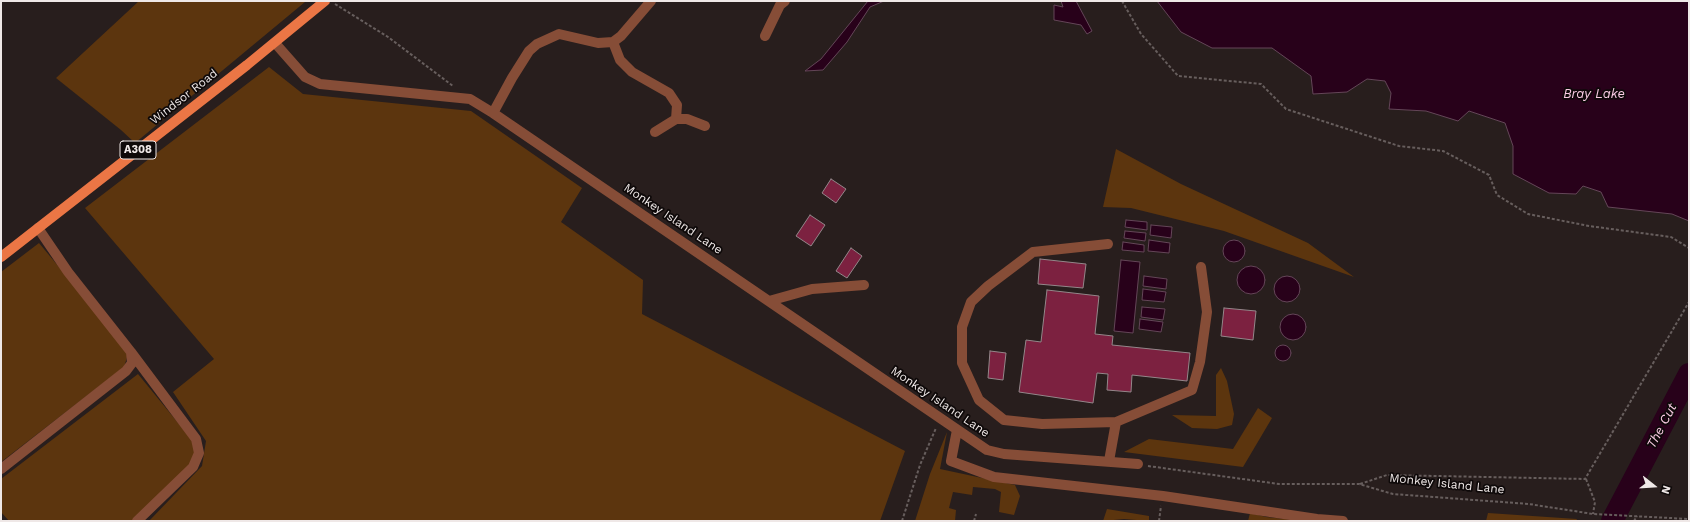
<!DOCTYPE html>
<html>
<head>
<meta charset="utf-8">
<style>
  body { margin:0 }
  #map { position:relative; width:1690px; height:522px; overflow:hidden; background:#281e1d; font-family:"Work Sans",sans-serif }
  canvas { display:block }
  .frame { position:absolute; inset:0; border:2px solid #efe8e7; pointer-events:none }
  .north { position:absolute; left:1634px; top:466px; width:40px; height:40px; -webkit-text-stroke:3px #0e0909; paint-order:stroke; rotate:107deg; font-size:11px; font-weight:700; line-height:16px; text-align:center; color:#efe8e7 }
  .north::after { content:''; display:block; margin:auto; width:14px; height:18px; background:#efe8e7; clip-path:polygon(50% 0,100% 100%,50% 72%,0 100%) }
</style>
</head>
<body>
<div id="map">
<canvas width="1690" height="522"></canvas>
<div class="frame"></div>
<div class="north">N</div>
</div>
<script>
const ctx = document.querySelector('canvas').getContext('2d');
ctx.lineJoin = 'round';
function fill(path, color) {
  ctx.fillStyle = color;
  ctx.fill(path, 'evenodd');
}
function poly(rows) {
  const path = new Path2D();
  for (const r of rows) {
    if (r.length === 3) {
      path.moveTo(r[0] + r[2], r[1]);
      path.arc(r[0], r[1], r[2], 0, 2 * Math.PI);
      continue;
    }
    path.moveTo(r[0], r[1]);
    for (let i = 2; i < r.length; i += 2) path.lineTo(r[i], r[i + 1]);
  }
  return path;
}
function stroke(path, color, width, dash) {
  ctx.strokeStyle = color;
  ctx.lineWidth = width;
  ctx.lineCap = dash ? 'butt' : 'round';
  ctx.setLineDash(dash || []);
  ctx.stroke(path);
}
function write(font, color, halo, rows, align = 'center') {
  ctx.font = font + ' "Work Sans",sans-serif';
  ctx.lineWidth = 3.5;
  ctx.setLineDash([]);
  ctx.textBaseline = 'middle';
  ctx.strokeStyle = halo;
  ctx.fillStyle = color;
  for (const [text, x, y, turn = 0] of rows) {
    ctx.save();
    ctx.translate(x, y);
    ctx.rotate((+turn || 0) * Math.PI / 180);
    ctx.textAlign = isNaN(turn) ? turn : align;
    if (halo) ctx.strokeText(text, 0, 0);
    ctx.fillText(text, 0, 0);
    ctx.restore();
  }
}
fill(poly([
  [139,1,305,1,305,2,135,143,121,130,56,78],
  [269,67,303,94,471,111,582,188,561,222,643,280,642,314,905,451,880,521,149,521,202,466,206,441,173,392,214,359,85,208],
  [1116,149,1181,184,1308,243,1354,277,1224,231,1131,208,1103,207],
  [39,243,129,351,124,367,1,462,1,272],
  [1221,368,1227,381,1234,414,1232,425,1217,429,1192,428,1172,415,1216,416,1216,375],
  [138,374,197,446,191,467,138,521,9,521,1,512,1,479],
  [1258,408,1272,418,1243,467,1124,452,1149,439,1233,449],
  [947,432,940,469,1015,485,1020,496,1014,515,999,512,1001,492,995,489,973,487,972,495,953,492,949,508,956,510,955,521,915,521,930,474],
  [1107,509,1149,516,1149,521,1124,519,1103,521],
  [1250,513,1266,517,1304,521,1248,521],
  [1488,513,1577,519,1576,521,1486,521]
]), '#5c350e');
const water = poly([
  [868,1,884,1,870,7,847,42,823,70,805,71,821,59,868,1],
  [1061,1,1076,1,1092,31,1087,34,1081,25,1054,20,1054,5,1063,7,1061,1],
  [1157,1,1689,1,1689,221,1672,214,1608,207,1601,192,1583,186,1576,194,1549,193,1513,174,1513,146,1505,123,1469,111,1458,121,1426,111,1389,109,1391,93,1385,81,1367,79,1347,92,1313,94,1311,76,1272,48,1212,48,1181,32,1157,1],
  [1126,220,1147,222,1147,230,1125,227,1126,220],
  [1151,225,1172,227,1171,238,1150,235,1151,225],
  [1125,231,1146,233,1145,241,1124,238,1125,231],
  [1234,251,11],
  [1149,240,1170,243,1169,253,1148,251,1149,240],
  [1123,242,1144,245,1144,252,1122,250,1123,242],
  [1121,260,1140,262,1133,333,1114,331,1121,260],
  [1251,280,14],
  [1144,276,1167,279,1166,289,1143,286,1144,276],
  [1287,289,13],
  [1143,289,1166,292,1164,302,1142,300,1143,289],
  [1142,307,1165,309,1163,320,1141,317,1142,307],
  [1293,327,13],
  [1140,319,1163,322,1161,332,1139,329,1140,319],
  [1283,353,8]
]);
fill(water, '#28011a');
stroke(water, '#644658', 1);
stroke(poly([
  [1612,521,1689,374]
]), '#28011a', 22);
const building = poly([
  [831,179,846,189,836,203,822,193,831,179],
  [810,215,825,225,811,246,796,236,810,215],
  [851,248,862,256,847,278,836,271,851,248],
  [1040,259,1086,264,1083,288,1038,284,1040,259],
  [1047,290,1099,296,1095,334,1113,336,1112,345,1190,353,1187,381,1132,375,1131,392,1107,390,1108,374,1097,373,1093,403,1019,392,1026,340,1041,342,1047,290],
  [1224,308,1256,311,1253,340,1221,336,1224,308],
  [990,351,1006,353,1003,380,988,378,990,351]
]);
fill(building, '#7c2140');
stroke(building, '#94878a', 1);
stroke(poly([
  [1122,1,1141,34,1178,76,1261,84,1286,109,1399,146,1443,151,1489,175,1497,195,1528,214,1589,226,1671,237,1689,248],
  [335,4,388,37,453,86],
  [1148,466,1279,484,1359,484,1393,494,1529,504,1593,514,1689,519],
  [1586,479,1595,502,1593,514],
  [1360,484,1387,475,1585,479,1689,302],
  [902,521,920,465,936,428],
  [974,521,976,514],
  [1159,521,1161,506],
  [1634,521,1637,516]
]), '#675e5d', 2, [3, 2]);
stroke(poly([
  [765,36,780,5,785,1],
  [613,42,620,60,632,72,669,93,677,105,676,119],
  [275,43,305,77,320,84,470,99,493,113,987,450,1004,454,1138,464],
  [493,113,512,78,529,51,537,44,559,34,598,43,613,42,621,36,651,1],
  [655,132,676,119,687,119,705,126],
  [1108,244,1033,252,988,286,971,302,962,327,962,363,979,400,1004,420,1042,424,1116,422,1109,461],
  [769,301,812,289,864,285],
  [131,352,196,439,199,453,193,467,137,521],
  [1116,422,1192,390,1200,362,1207,312,1201,267],
  [957,430,951,461,994,477,1163,496,1317,519,1343,521],
  [1,469,126,371,132,363,131,352,68,272,38,228]
]), '#864d37', 10);
stroke(poly([
  [1,257,247,65,325,1]
]), '#eb7645', 10);
for (const [x, y, w] of [
  [138,150,36]
]) {
  const box = new Path2D();
  box.roundRect(x - w / 2, y - 9, w, 18, 3);
  ctx.fillStyle = '#0e0909';
  ctx.fill(box);
  stroke(box, '#efe8e7', 1);
}
write('bold 11px', '#efe8e7', null, [
  ["A308",138,150]
]);
write('12px', '#efe8e7', '#0e0909', [
  ["Windsor Road",184,97,-38],
  ["Monkey Island Lane",673,219,34],
  ["Monkey Island Lane",940,402,34],
  ["Monkey Island Lane",1447,484,6]
]);
write('italic 13px', '#facbe4', '#0e0909', [
  ["Bray Lake",1594,94],
  ["The Cut",1662,426,-62]
]);
</script>
</body>
</html>
